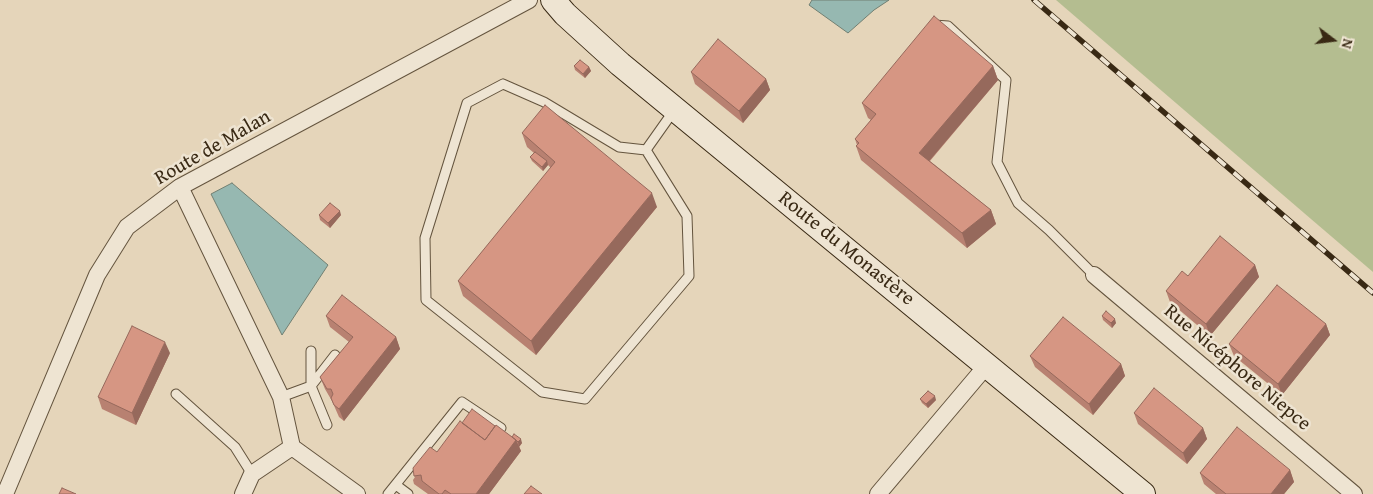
<!DOCTYPE html>
<html>
<head>
<meta charset="utf-8">
<style>
  body { margin:0 }
  #map { position:relative; width:1373px; height:494px; overflow:hidden; background:#e5d5ba; font-family:"Gentium Book Plus",serif }
  canvas { display:block }
  .north { position:absolute; left:1308px; top:15px; width:50px; height:50px; -webkit-text-stroke:4px #eee4d2; paint-order:stroke; rotate:105deg; font-size:14px; font-weight:700; line-height:20px; text-align:center; color:#392914 }
  .north::after { content:''; display:block; margin:auto; width:18px; height:22px; background:#392914; clip-path:polygon(50% 0,100% 100%,50% 72%,0 100%) }
</style>
</head>
<body>
<div id="map">
<canvas width="1373" height="494"></canvas>
<div class="north">N</div>
</div>
<script>
const ctx = document.querySelector('canvas').getContext('2d');
ctx.lineJoin = 'round';
function fill(path, color) {
  ctx.fillStyle = color;
  ctx.fill(path, 'evenodd');
}
function poly(rows) {
  const path = new Path2D();
  for (const r of rows) {
    path.moveTo(r[0], r[1]);
    for (let i = 2; i < r.length; i += 2) path.lineTo(r[i], r[i + 1]);
  }
  return path;
}
function stroke(path, color, width, dash) {
  ctx.strokeStyle = color;
  ctx.lineWidth = width;
  ctx.lineCap = dash ? 'butt' : 'round';
  ctx.setLineDash(dash || []);
  ctx.stroke(path);
}
function write(font, color, halo, rows, align = 'center') {
  ctx.font = font + ' "Gentium Book Plus",serif';
  ctx.lineWidth = 5;
  ctx.setLineDash([]);
  ctx.textBaseline = 'middle';
  ctx.strokeStyle = halo;
  ctx.fillStyle = color;
  for (const [text, x, y, turn = 0] of rows) {
    ctx.save();
    ctx.translate(x, y);
    ctx.rotate((+turn || 0) * Math.PI / 180);
    ctx.textAlign = isNaN(turn) ? turn : align;
    if (halo) ctx.strokeText(text, 0, 0);
    ctx.fillText(text, 0, 0);
    ctx.restore();
  }
}
fill(poly([
  [1056,0,1373,0,1373,272,1311,219]
]), '#b4bd90');
const water = poly([
  [812,0,889,0,874,10,848,33,809,5,812,0],
  [232,183,328,265,282,335,211,194,232,183]
]);
fill(water, '#96b8b1');
stroke(water, '#717f72', 1);
const lane = poly([
  [934,25,948,26,1006,80,997,162,1018,203,1049,230,1094,275],
  [503,84,544,102,619,147,646,150,687,216,689,276,585,399,542,392,426,300,425,238,467,103,503,84],
  [646,150,675,109],
  [311,351,311,386,327,425],
  [176,394,235,447,252,474],
  [281,397,311,386,335,355],
  [396,485,408,494],
  [388,494,462,402,501,428]
]);
const street = poly([
  [180,187,281,397,292,447,357,494],
  [1094,275,1354,494],
  [5,494,97,275,127,227,180,187,529,0],
  [243,494,252,474,292,447],
  [878,494,987,365]
]);
const secondary = poly([
  [553,0,565,14,620,64,1143,494]
]);
stroke(lane, '#64543e', 11);
stroke(street, '#64543e', 18);
stroke(secondary, '#392914', 26);
stroke(lane, '#eee4d2', 9);
stroke(street, '#eee4d2', 16);
stroke(secondary, '#eee4d2', 24);
const rail = poly([
  [1034,0,1373,293]
]);
stroke(rail, '#392914', 5.5);
stroke(rail, '#eee4d2', 4, [11]);
fill(poly([
  [574,66,589,67,591,71,585,78,575,70],
  [993,66,998,80,930,161,991,210,996,224,967,248,861,160,856,146,857,145,855,139,871,120,868,118,862,103],
  [691,72,766,79,770,90,743,123,695,84],
  [522,133,657,207,536,355,463,296,458,281,551,168,548,165,543,171,532,161,530,157,534,153,527,147],
  [319,215,341,215,330,228,320,220],
  [1255,265,1259,277,1210,336,1170,302,1166,291,1188,276],
  [326,316,396,337,400,349,344,421,339,417,332,401,325,389,320,377,349,342,330,327],
  [1102,316,1116,323,1112,328,1103,320],
  [1326,324,1330,335,1282,395,1234,356,1229,344],
  [170,353,136,425,102,409,98,397],
  [1030,356,1121,364,1125,376,1093,415,1035,367],
  [920,399,936,400,928,408,922,403],
  [1134,413,1203,428,1207,439,1187,464,1138,424],
  [462,423,495,426,522,443,519,447,519,446,521,451,489,494,428,494,414,484,413,480,415,477,414,476,437,452],
  [1290,470,1294,482,1284,494,1216,494,1204,484,1200,473]
]), '#b88171');
fill(poly([
  [993,66,998,80,924,167,919,153],
  [589,67,591,71,585,78,583,74],
  [766,79,770,90,743,123,739,111],
  [547,161,548,165,543,171,542,167],
  [652,193,657,207,536,355,531,341],
  [991,210,996,224,967,248,962,233],
  [340,211,341,215,330,228,328,223],
  [1255,265,1259,277,1210,336,1206,324],
  [1115,319,1116,323,1112,328,1111,323],
  [1326,324,1330,335,1282,395,1278,384],
  [396,337,400,349,344,421,339,409],
  [165,342,170,353,136,425,132,413],
  [1121,364,1125,376,1093,415,1089,404],
  [935,396,936,400,928,408,926,404],
  [1203,428,1207,439,1187,464,1183,453],
  [521,439,522,443,519,447,518,442],
  [516,440,521,451,489,494,476,494],
  [1290,470,1294,482,1284,494,1271,494]
]), '#96695c');
const building = poly([
  [934,16,993,66,919,153,991,210,962,233,856,146,859,143,855,139,876,114,862,103,934,16],
  [718,39,766,79,739,111,691,72,718,39],
  [580,60,589,67,583,74,574,66,580,60],
  [545,105,652,193,531,341,458,281,555,162,522,133,545,105],
  [535,152,547,161,542,167,530,157,535,152],
  [330,203,340,211,328,223,319,215,330,203],
  [1220,236,1255,265,1206,324,1166,291,1182,271,1188,276,1220,236],
  [1277,285,1326,324,1278,384,1229,344,1277,285],
  [342,295,396,337,339,409,334,405,331,398,333,394,331,389,327,389,320,377,353,337,326,316,342,295],
  [1106,311,1115,319,1111,323,1102,316,1106,311],
  [1063,317,1121,364,1089,404,1030,356,1063,317],
  [132,326,165,342,132,413,98,397,132,326],
  [1154,388,1203,428,1183,453,1134,413,1154,388],
  [928,391,935,396,926,404,920,399,928,391],
  [472,409,495,426,485,440,462,423,472,409],
  [460,421,485,440,496,425,516,440,476,494,451,494,445,490,442,494,439,494,422,481,421,475,414,476,413,468,430,447,437,452,460,421],
  [1237,427,1290,470,1271,494,1226,494,1200,473,1237,427],
  [514,434,521,439,518,442,516,440,512,437,514,434],
  [531,486,542,494,524,494,531,486],
  [62,488,76,494,59,494,62,488]
]);
fill(building, '#d69683');
stroke(building, '#96695c', 1);
write('20px', '#392914', '#eee4d2', [
  ["Route de Malan",213,148,-30],
  ["Route du Monastère",846,249,39],
  ["Rue Nicéphore Niepce",1237,368,40]
]);
</script>
</body>
</html>
